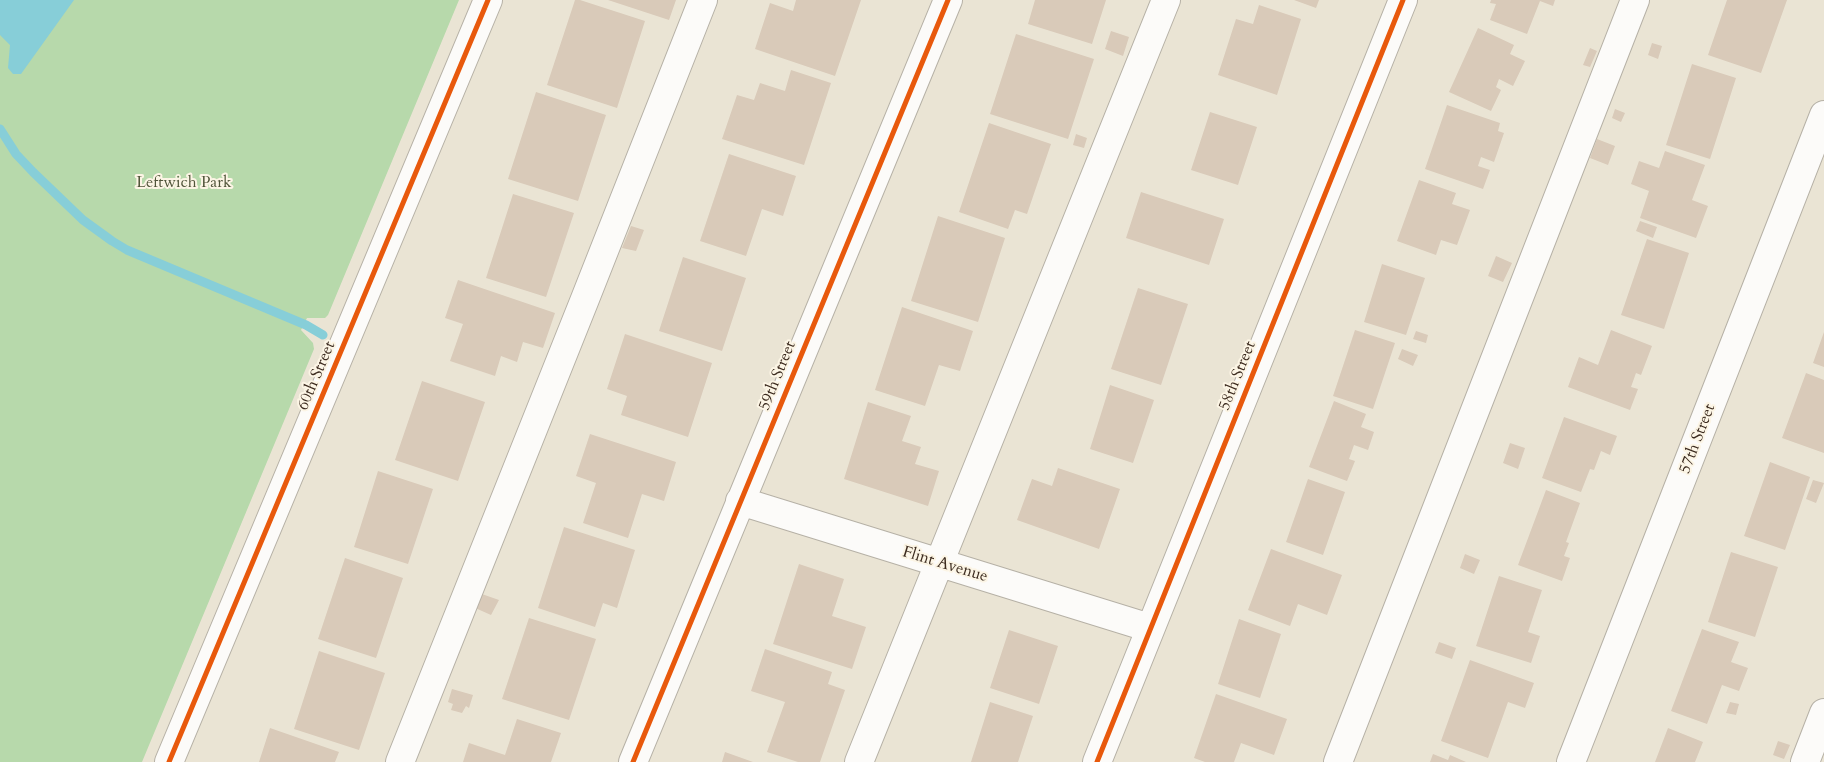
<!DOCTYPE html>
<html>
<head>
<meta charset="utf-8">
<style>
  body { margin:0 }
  canvas { display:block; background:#eae4d4 }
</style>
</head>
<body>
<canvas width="1824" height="762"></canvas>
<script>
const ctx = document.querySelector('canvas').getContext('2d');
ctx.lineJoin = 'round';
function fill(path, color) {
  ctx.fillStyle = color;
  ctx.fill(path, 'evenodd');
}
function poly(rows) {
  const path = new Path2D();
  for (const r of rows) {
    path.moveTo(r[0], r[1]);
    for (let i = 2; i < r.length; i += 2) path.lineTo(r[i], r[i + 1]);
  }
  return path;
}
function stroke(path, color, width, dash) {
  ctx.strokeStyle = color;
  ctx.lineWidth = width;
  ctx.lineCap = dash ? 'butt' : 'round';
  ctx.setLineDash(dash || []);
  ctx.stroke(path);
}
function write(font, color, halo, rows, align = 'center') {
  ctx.font = font + ' Cardo,serif';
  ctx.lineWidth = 4;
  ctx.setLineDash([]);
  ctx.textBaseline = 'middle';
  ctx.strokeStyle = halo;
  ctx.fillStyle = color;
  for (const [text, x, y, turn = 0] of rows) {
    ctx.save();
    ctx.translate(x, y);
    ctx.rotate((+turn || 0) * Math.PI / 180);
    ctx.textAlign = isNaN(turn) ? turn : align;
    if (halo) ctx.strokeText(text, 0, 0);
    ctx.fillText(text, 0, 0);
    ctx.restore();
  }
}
fill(poly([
  [0,0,459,0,328,315,325,318,307,318,301,330,313,343,314,349,142,762,0,762]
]), '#b7d9ab');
fill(poly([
  [0,0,74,0,21,74,13,74,8,68,10,45,0,35]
]), '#87ced8');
stroke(poly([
  [0,129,16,154,33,172,83,220,112,241,127,250,306,325,323,335]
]), '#87ced8', 9);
fill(poly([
  [575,0,580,0,645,21,617,108,547,85],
  [608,0,676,0,669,20],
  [796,0,861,0,835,76,755,49,770,3,793,11],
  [1035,0,1106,0,1092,44,1028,24],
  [1294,0,1319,0,1316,8],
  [1491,0,1555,0,1553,6,1540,1,1527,34,1490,20,1496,4,1490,3],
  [1727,0,1787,0,1761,73,1708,55],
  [1259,5,1301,19,1277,95,1218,75,1236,19,1253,24],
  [1478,28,1514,45,1510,54,1525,61,1513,86,1499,79,1496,87,1501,90,1491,111,1449,92],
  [1111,31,1129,37,1123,56,1105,49],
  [1016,34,1094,59,1068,139,990,114],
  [1652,43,1662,46,1658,59,1648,55],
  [1590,48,1597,51,1590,67,1583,65],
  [1692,64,1736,78,1710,159,1666,145],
  [791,70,831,83,804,165,722,139,737,95,754,100,760,83,785,91],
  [536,92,606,115,578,201,508,179],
  [1447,105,1500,123,1498,131,1504,133,1494,162,1481,157,1478,166,1490,170,1483,189,1425,169],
  [1615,109,1625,113,1621,122,1612,118],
  [1210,112,1257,127,1238,185,1191,170],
  [989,123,1051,144,1027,214,1015,210,1008,229,959,212],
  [1076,134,1087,138,1084,148,1073,145],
  [1597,139,1615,146,1608,165,1590,158],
  [1665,151,1705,165,1692,200,1708,206,1696,238,1640,218,1649,191,1631,184,1639,161,1659,168],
  [729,154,796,176,783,216,762,209,746,256,700,241],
  [1419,180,1456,193,1452,204,1470,210,1457,245,1441,240,1436,255,1397,241],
  [1141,192,1224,219,1209,265,1126,238],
  [513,194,574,213,546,297,486,278],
  [938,216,1005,238,978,322,911,301],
  [1640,221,1657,227,1653,238,1636,231],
  [631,226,644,230,636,251,622,248],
  [1647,239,1689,253,1664,329,1621,315],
  [1496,256,1512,263,1503,282,1488,276],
  [683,257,746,278,722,351,659,331],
  [1382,264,1425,278,1406,335,1364,322],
  [458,280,555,313,543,348,523,342,517,362,501,356,495,376,450,361,463,324,445,318],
  [1138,288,1188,304,1161,385,1111,369],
  [902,307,973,331,960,371,939,365,925,406,875,390],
  [1355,330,1395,343,1373,409,1333,396],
  [1611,330,1652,346,1641,375,1636,373,1631,387,1638,389,1630,410,1568,387,1579,357,1598,365],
  [1416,331,1428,335,1426,343,1413,339],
  [1824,332,1824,367,1813,363],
  [625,334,712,363,688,437,621,415,627,396,607,389],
  [1402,349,1418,355,1413,366,1398,359],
  [1806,373,1824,380,1824,453,1782,438],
  [422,381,485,402,458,481,395,460],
  [1110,385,1154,400,1133,463,1090,449],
  [1334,401,1366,414,1361,427,1374,432,1368,450,1354,445,1349,459,1355,461,1347,481,1309,467],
  [868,402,911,416,902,441,921,447,915,464,939,471,928,506,844,479],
  [1564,417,1617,436,1610,455,1601,451,1594,470,1590,469,1581,492,1542,478],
  [590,434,676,462,664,501,642,494,628,538,583,523,596,483,576,476],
  [1510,443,1525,448,1518,469,1503,463],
  [1770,462,1810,477,1785,550,1744,536],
  [1058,468,1120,489,1099,549,1017,520,1032,479,1052,486],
  [378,471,433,489,408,564,354,547],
  [1308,479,1345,492,1323,555,1286,542],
  [1813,480,1824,483,1816,503,1806,499],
  [1546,490,1580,503,1566,542,1569,543,1564,556,1570,558,1562,581,1518,565],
  [564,527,635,550,617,608,603,603,595,627,538,608],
  [1271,549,1342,575,1327,615,1298,604,1290,626,1248,610],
  [1731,552,1778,567,1755,637,1708,622],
  [1465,554,1480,560,1474,574,1460,568],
  [345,558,403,578,376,658,318,639],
  [799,564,844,579,832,616,866,627,852,669,773,644],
  [1499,576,1542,590,1528,632,1540,636,1531,663,1476,646],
  [479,593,499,600,491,615,473,607],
  [529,618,596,639,569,720,502,699],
  [1239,619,1281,634,1260,698,1218,684],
  [1702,629,1739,642,1731,662,1748,668,1739,691,1722,685,1707,724,1671,711],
  [1009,630,1058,646,1039,704,990,688],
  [1439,642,1456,648,1452,659,1435,653],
  [765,649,832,672,828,684,845,690,820,762,798,762,767,752,785,702,751,691],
  [319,651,385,673,359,750,294,729],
  [1470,660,1534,683,1525,708,1508,702,1488,758,1441,741],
  [452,689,473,695,469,708,466,706,462,713,451,710,453,704,448,702],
  [1216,694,1287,719,1274,755,1241,743,1234,762,1205,762,1194,758],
  [990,702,1033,716,1018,762,971,762],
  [1730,702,1739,704,1736,715,1726,713],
  [517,719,561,733,551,762,463,762,469,743,505,755],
  [270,728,339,752,335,762,259,762],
  [1668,728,1703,742,1695,762,1655,762],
  [1778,741,1790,745,1784,759,1773,755],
  [725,752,753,762,722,762],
  [1433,754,1448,760,1450,755,1466,762,1430,762]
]), '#d9cab9');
const minor = poly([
  [740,501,1150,628],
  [169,762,488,0],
  [400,762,585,299,703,0],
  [633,762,948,0],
  [859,762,1166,0],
  [1097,762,1403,0],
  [1338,762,1635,0],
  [1571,762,1824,115],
  [1805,762,1824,713]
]);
stroke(minor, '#b6b1a6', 30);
stroke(minor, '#fcfbf9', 28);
stroke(poly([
  [169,762,488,0],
  [633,762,948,0],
  [1097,762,1403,0]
]), '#e8590c', 5);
write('16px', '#505439', '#fcf5e5', [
  ["Leftwich Park",184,183]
]);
write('16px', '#3b2a1e', '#fcf5e5', [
  ["60th Street",317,376,-67],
  ["59th Street",778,376,-68],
  ["58th Street",1238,376,-68],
  ["57th Street",1698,439,-69],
  ["Flint Avenue",945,565,17]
]);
</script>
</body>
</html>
